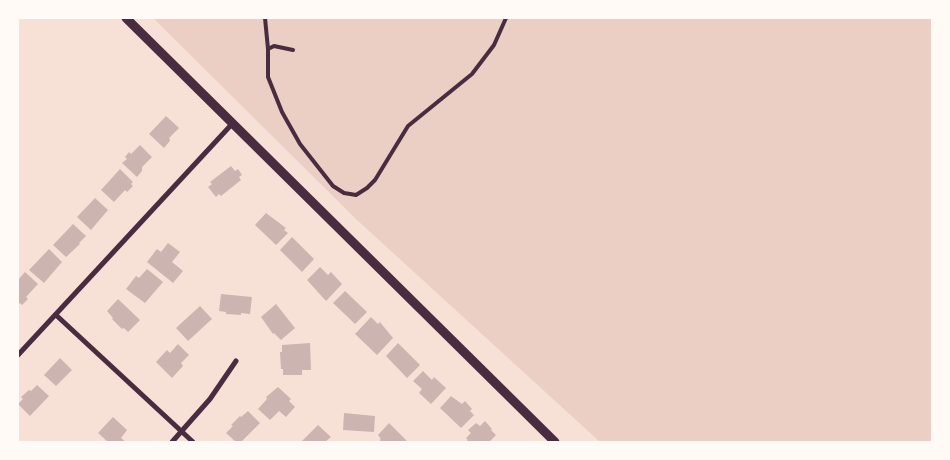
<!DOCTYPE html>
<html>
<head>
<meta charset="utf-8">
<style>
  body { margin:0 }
  #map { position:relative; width:950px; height:460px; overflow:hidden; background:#f7e1d7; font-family:"Times New Roman",serif }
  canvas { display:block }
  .frame { position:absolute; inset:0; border:19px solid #fffaf5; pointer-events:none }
</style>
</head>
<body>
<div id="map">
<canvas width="950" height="460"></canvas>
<div class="frame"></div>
</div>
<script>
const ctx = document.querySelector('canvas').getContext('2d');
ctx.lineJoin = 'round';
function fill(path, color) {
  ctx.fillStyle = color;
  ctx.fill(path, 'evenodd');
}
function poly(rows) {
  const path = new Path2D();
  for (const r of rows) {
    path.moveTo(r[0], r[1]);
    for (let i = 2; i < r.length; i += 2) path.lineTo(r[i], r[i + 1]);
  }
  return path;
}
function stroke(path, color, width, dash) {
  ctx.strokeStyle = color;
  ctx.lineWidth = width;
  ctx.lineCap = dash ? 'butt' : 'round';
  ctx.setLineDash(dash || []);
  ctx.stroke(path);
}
fill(poly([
  [153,18,932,18,932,442,600,442,357,220]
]), '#ebcfc5');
fill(poly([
  [166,116,179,128,169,138,170,140,169,142,164,148,149,134],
  [140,145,152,157,142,167,142,171,137,177,122,163,127,159,125,157,129,152,131,154],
  [231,166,235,171,238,169,242,175,239,177,241,180,221,196,219,194,216,197,208,187,212,184,210,182],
  [120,169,133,182,131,184,133,186,127,192,125,190,114,202,101,190],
  [95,198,108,210,91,230,77,217],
  [266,213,286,228,284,230,288,233,276,245,255,225],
  [73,224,86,236,79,243,80,244,66,257,53,245],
  [292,237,314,259,302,272,280,250],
  [168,243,180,252,172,262,183,271,173,283,147,262,157,249,161,252],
  [49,249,62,262,44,283,29,270],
  [320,267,328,275,331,272,342,284,326,301,307,280],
  [147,269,163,282,145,303,126,289,136,276,139,278],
  [25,272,38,284,26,297,28,299,22,305,20,303,18,305,18,280],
  [345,291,367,312,355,324,333,303],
  [221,294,252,297,250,314,241,313,241,315,226,314,226,312,219,311],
  [118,299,140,320,128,332,124,328,122,329,112,319,113,318,107,311],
  [276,304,295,328,281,340,274,333,273,334,261,317],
  [200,306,212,319,188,341,176,328],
  [371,317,378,324,380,322,393,338,377,355,355,334],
  [310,343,311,370,302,370,302,375,283,375,283,369,281,369,280,352,282,352,282,345],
  [398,343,420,365,407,378,386,356],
  [178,344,189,355,181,363,183,366,172,378,156,362,167,350,170,353],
  [60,358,72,370,56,386,44,375],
  [423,371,432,380,434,377,446,388,431,404,419,393,422,389,413,381],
  [37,385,49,396,30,416,18,404,23,399,21,397,29,390,31,391],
  [278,387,291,399,289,401,295,407,286,417,279,411,270,420,258,409,267,399,266,397],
  [451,396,462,404,465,401,472,409,470,411,474,415,461,428,440,408],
  [248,411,260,423,241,442,236,442,226,433,233,426,231,425,240,416,241,417],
  [344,413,375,416,374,432,343,430],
  [113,417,127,430,121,438,126,442,108,442,98,433],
  [485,421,492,429,491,430,496,435,489,442,465,442,468,440,466,438,471,433,468,430,476,423,480,426],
  [389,423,408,442,382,442,379,440,381,439,378,435],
  [318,425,331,437,325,442,301,442]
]), '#ccb4b1');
stroke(poly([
  [265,18,268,49,274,46,293,50],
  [268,49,268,77,282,112,300,144,333,186,344,193,356,195,367,188,375,180,408,126,472,74,494,45,506,18]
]), '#4a2c40', 4);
stroke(poly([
  [56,315,193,442],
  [18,355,232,124],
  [172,442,210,399,236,361]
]), '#4a2c40', 5);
stroke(poly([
  [126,18,555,442]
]), '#4a2c40', 9);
</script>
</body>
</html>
